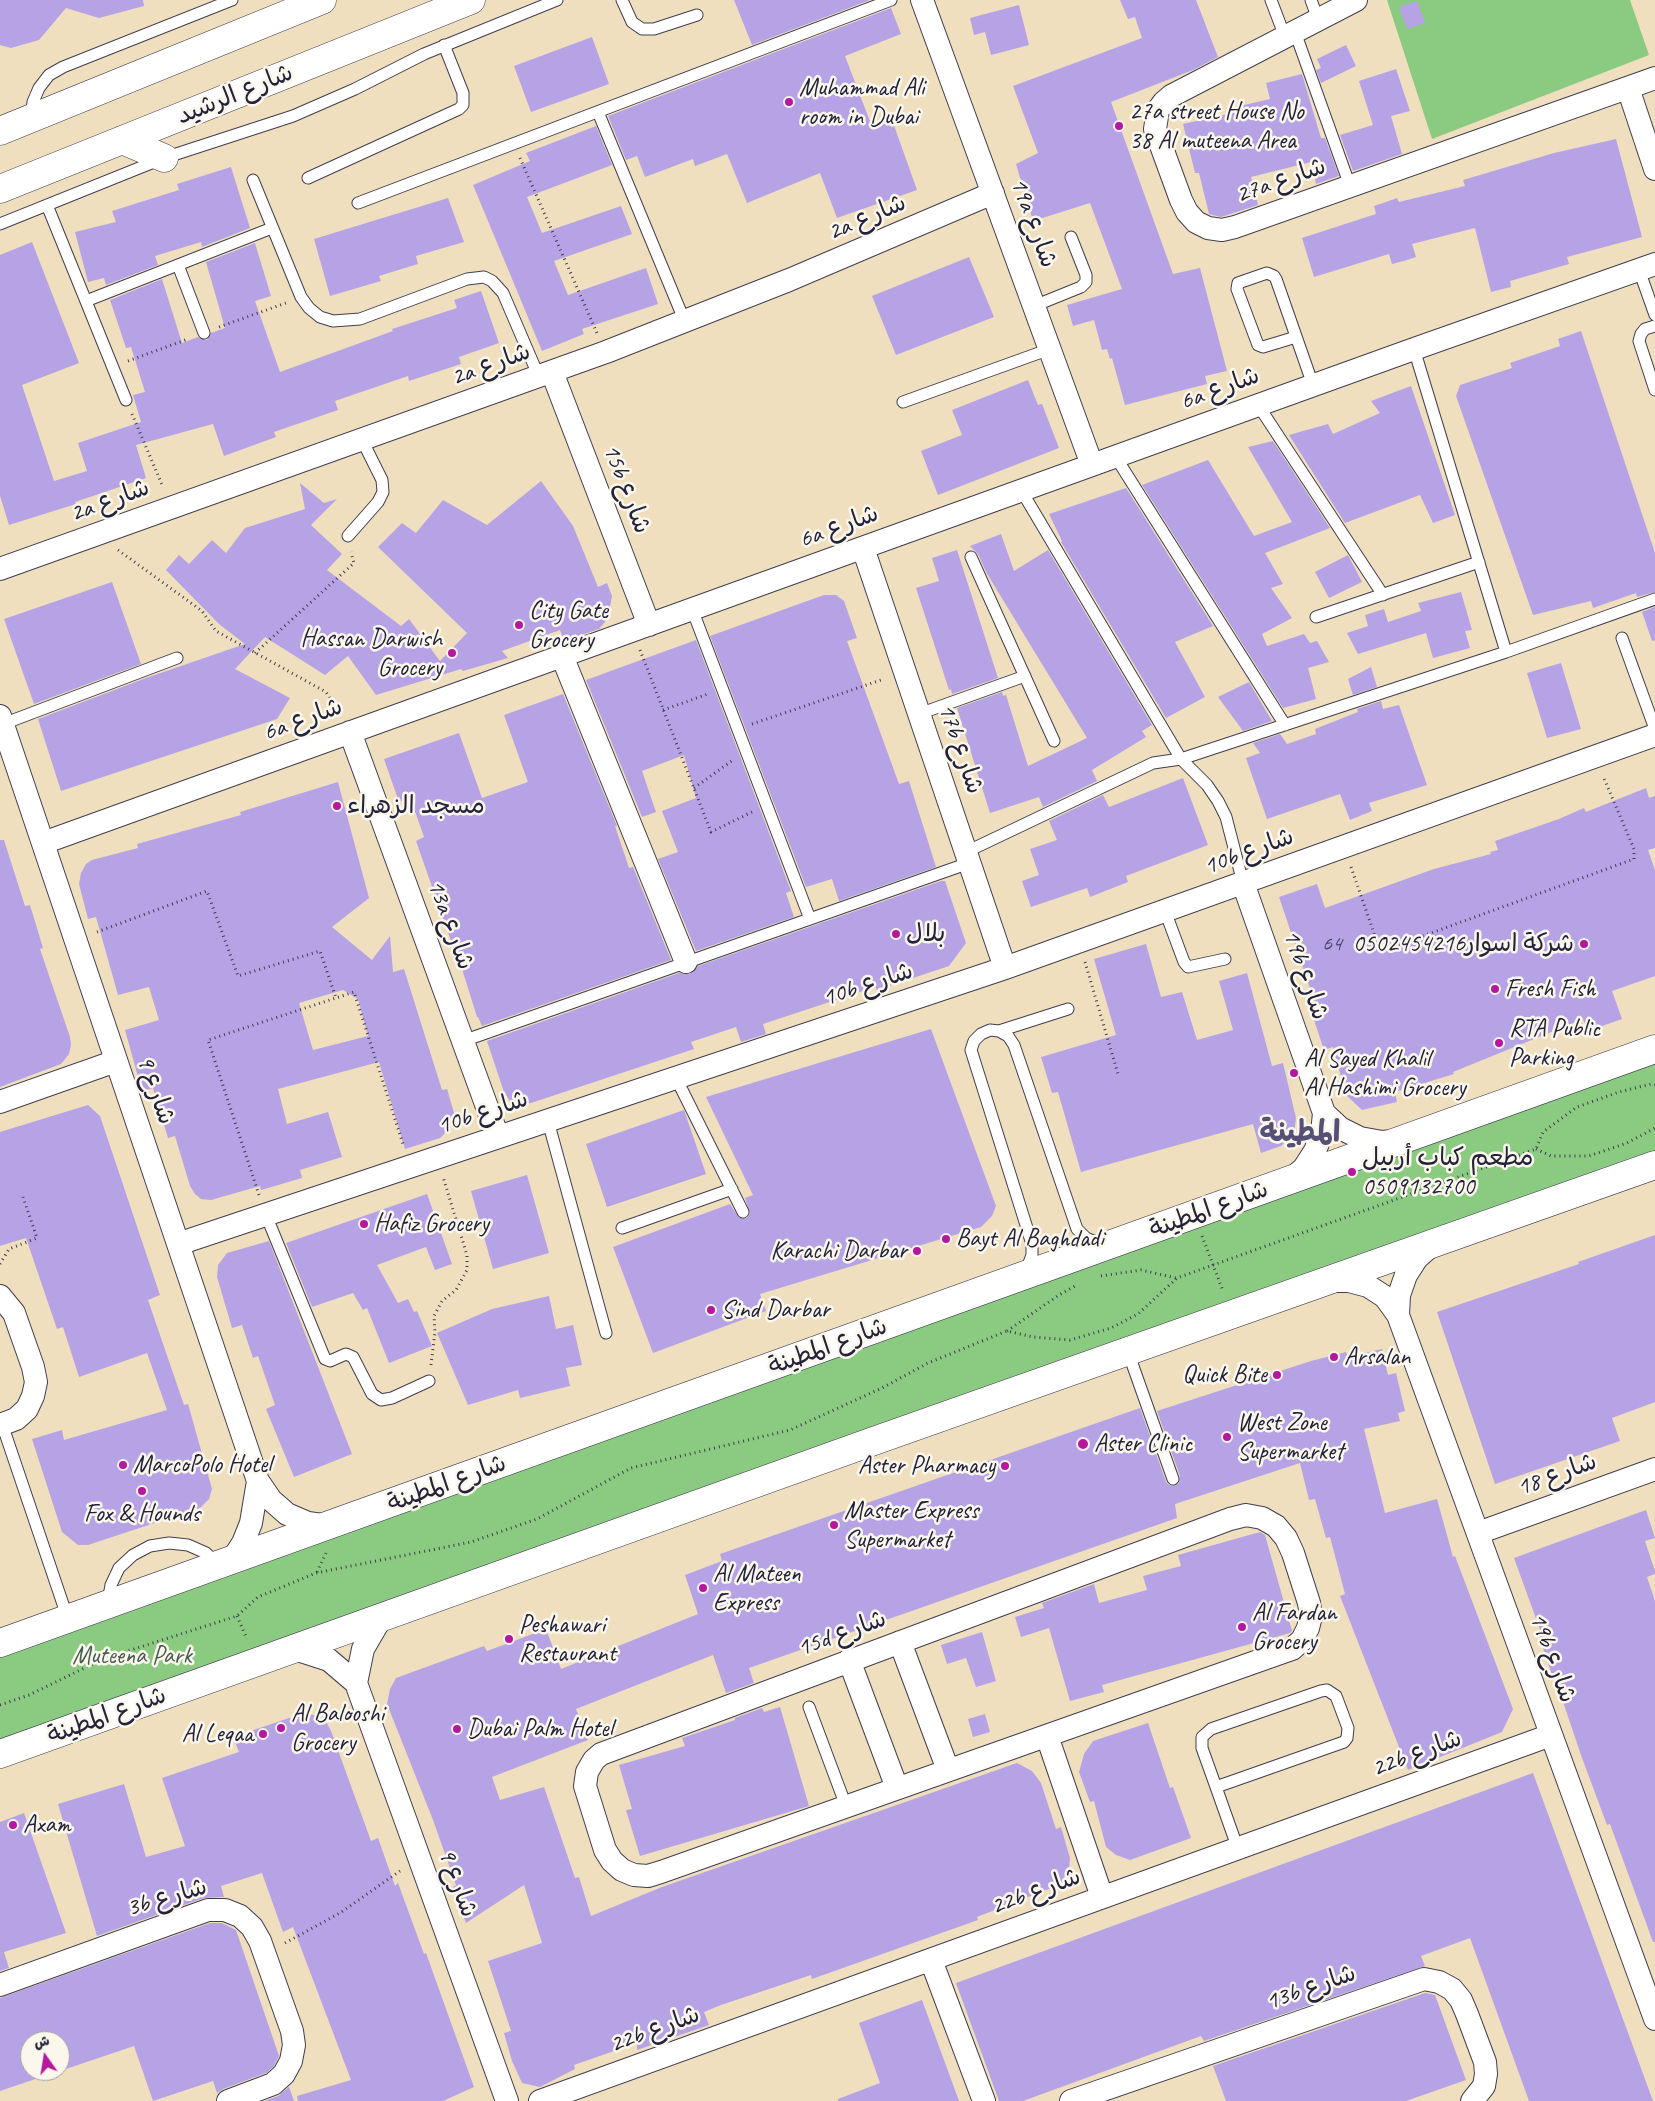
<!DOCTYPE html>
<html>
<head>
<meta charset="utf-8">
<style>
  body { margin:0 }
  #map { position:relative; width:1655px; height:2101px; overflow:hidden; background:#efdfbe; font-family:Caveat,"Playpen Sans Arabic",sans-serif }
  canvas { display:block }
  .north { position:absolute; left:20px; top:2031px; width:50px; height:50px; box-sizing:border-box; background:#fbf7ec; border:1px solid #a4a2a5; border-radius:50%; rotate:347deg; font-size:14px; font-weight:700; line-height:20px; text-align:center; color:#22223b }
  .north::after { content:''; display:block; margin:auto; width:18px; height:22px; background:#b5179e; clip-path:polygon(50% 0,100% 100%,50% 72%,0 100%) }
</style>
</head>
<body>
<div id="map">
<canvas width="1655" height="2101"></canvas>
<div class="north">ش</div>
</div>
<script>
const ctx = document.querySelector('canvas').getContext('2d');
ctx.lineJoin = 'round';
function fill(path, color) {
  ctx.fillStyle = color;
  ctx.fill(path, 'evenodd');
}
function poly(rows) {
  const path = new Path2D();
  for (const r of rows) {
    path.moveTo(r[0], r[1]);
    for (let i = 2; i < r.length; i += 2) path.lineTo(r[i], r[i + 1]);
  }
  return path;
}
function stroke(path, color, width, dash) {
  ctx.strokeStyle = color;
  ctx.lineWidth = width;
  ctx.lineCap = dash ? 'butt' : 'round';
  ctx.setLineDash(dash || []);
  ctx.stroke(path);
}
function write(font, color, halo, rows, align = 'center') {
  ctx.font = font + ' Caveat,"Playpen Sans Arabic",sans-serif';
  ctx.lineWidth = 5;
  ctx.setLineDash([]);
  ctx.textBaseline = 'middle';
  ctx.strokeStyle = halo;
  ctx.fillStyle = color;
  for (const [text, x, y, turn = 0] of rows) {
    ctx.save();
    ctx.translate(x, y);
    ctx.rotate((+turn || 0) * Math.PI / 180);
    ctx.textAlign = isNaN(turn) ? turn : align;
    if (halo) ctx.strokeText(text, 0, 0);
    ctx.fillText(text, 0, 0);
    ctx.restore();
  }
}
fill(poly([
  [1387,0,1630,0,1649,55,1432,139],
  [1655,1057,1655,1154,0,1752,0,1655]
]), '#8bca81');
fill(poly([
  [0,0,143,0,144,6,99,18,66,8,39,40,11,48,0,45],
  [734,0,870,0,752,45],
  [1120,0,1196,0,1218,57,1193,70,1111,102,1173,274,1200,268,1227,371,1205,376,1207,384,1125,405,1112,358,1110,359,1107,349,1102,350,1094,320,1073,326,1067,305,1122,289,1090,203,1033,221,1016,164,1038,153,1013,86,1142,38,1135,17,1128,19],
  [1417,1,1425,23,1407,29,1399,7],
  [1019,5,1029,45,991,55,985,32,974,35,970,18],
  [891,8,901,34,845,56,871,124,891,117,917,190,837,218,820,173,747,203,727,154,695,166,693,159,645,177,637,156,626,160,608,116],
  [592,37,609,84,531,112,514,66],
  [1346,45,1356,66,1321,83,1316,70,1321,68,1317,59],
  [1396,69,1410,111,1391,116,1402,154,1353,171,1340,135,1373,125,1359,81],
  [1302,74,1321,138,1325,138,1339,176,1316,184,1311,162,1251,177,1258,205,1221,217,1209,214,1199,173,1195,173,1183,124,1228,114,1227,109,1270,99,1266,83],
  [596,126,612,165,527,197,542,233,621,206,632,234,554,261,568,295,646,268,658,304,582,329,584,334,542,351,473,185,530,161,526,153],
  [1616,139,1642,237,1567,257,1569,264,1510,281,1511,287,1491,292,1475,228,1412,244,1416,257,1404,261,1392,264,1389,254,1314,277,1302,238,1376,214,1374,206,1386,202,1397,198,1399,202,1465,186,1463,180,1554,153],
  [231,167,250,228,202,247,201,242,155,256,158,265,106,285,104,278,88,282,75,232,116,222,112,211,179,190,177,184],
  [448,198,464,242,416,256,418,264,379,276,381,281,330,296,314,239],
  [32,242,79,363,22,385,54,481,87,471,78,443,141,422,133,395,145,392,131,347,126,348,110,300,162,279,182,343,198,337,207,340,211,333,225,328,206,262,255,243,271,296,255,301,280,372,393,331,392,329,457,308,454,300,481,291,499,343,459,357,461,364,409,381,408,376,335,401,338,410,274,432,276,437,224,456,213,424,136,445,146,478,75,502,76,504,9,525,0,496,0,255],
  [969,257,994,317,896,355,872,296],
  [1581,331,1655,553,1655,592,1637,597,1636,593,1593,608,1591,601,1533,615,1456,396,1460,385,1512,368,1510,363,1560,346,1558,339],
  [1028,380,1038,405,1042,404,1059,448,938,495,921,451,962,435,952,410],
  [1411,386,1455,515,1433,523,1420,495,1345,523,1289,435,1328,424,1333,434,1380,413,1371,401],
  [1273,441,1330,528,1265,553,1283,584,1271,588,1292,618,1262,634,1267,646,1304,634,1310,643,1317,641,1329,662,1308,668,1316,699,1283,708,1142,485,1208,460,1254,536,1292,522,1248,447],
  [541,481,573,526,598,587,607,583,612,596,610,607,605,622,599,629,564,641,560,630,502,651,508,658,463,671,461,669,376,695,348,656,325,675,265,637,235,669,290,698,277,719,61,791,38,719,146,678,245,644,219,624,166,570,179,555,189,564,212,540,226,553,245,528,305,509,300,483,324,503,337,499,311,525,342,554,327,570,401,626,409,619,440,661,467,633,378,547,402,523,416,533,443,500,487,525],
  [1126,488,1213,626,1175,642,1205,697,1166,718,1061,542,1062,541,1049,514],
  [1001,534,1014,571,1048,550,1152,725,1142,731,1146,737,1092,770,1097,781,1043,807,1039,797,990,813,957,708,1002,692,1003,696,1006,695,1028,766,1087,738,986,572,978,554,970,546],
  [957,550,998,678,952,694,951,689,949,690,916,588,939,581,932,558],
  [1348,555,1362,582,1329,598,1315,572],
  [112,582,141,664,34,704,4,619],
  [1461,592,1472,630,1465,631,1470,648,1433,658,1426,633,1358,654,1347,633,1368,626,1365,615,1384,609,1388,622,1421,611,1418,603],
  [824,595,836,595,844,601,857,638,847,641,899,784,909,781,936,867,839,901,832,879,806,887,710,636],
  [1655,607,1655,640,1652,641,1642,612],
  [696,640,791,891,786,893,794,917,696,951,658,859,678,852,662,811,696,798,684,755,642,771,656,812,642,817,586,680],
  [1561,663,1581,729,1547,738,1527,673],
  [1371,667,1377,687,1353,695,1348,679],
  [1249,682,1272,721,1243,731,1218,697],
  [563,694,617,826,615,826,629,868,633,867,671,960,482,1026,478,1017,477,1017,453,940,451,941,416,841,424,837,410,797,399,802,384,759,459,733,482,798,528,782,504,715],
  [1381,701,1383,709,1399,705,1427,785,1369,803,1372,811,1350,820,1340,794,1267,819,1246,758,1260,753,1253,743,1280,734,1287,744,1316,734,1315,729,1358,712,1357,709],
  [1183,778,1208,845,1126,876,1128,882,1090,897,1087,888,1031,907,1022,881,1039,875,1030,849,1057,840,1049,821,1103,795,1109,807],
  [338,782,369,898,332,927,372,960,390,936,393,972,404,969,442,1090,447,1089,455,1116,451,1127,440,1138,405,1149,379,1062,278,1089,287,1124,328,1112,342,1157,300,1170,302,1178,261,1190,260,1186,211,1200,201,1199,195,1194,190,1186,175,1136,168,1138,153,1088,142,1091,125,1030,159,1020,149,987,118,995,96,917,88,919,79,884,81,873,86,864,92,860,138,848,137,844,241,815,240,812],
  [343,990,358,999,368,1036,313,1050,299,1003],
  [1646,788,1649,798,1655,796,1655,848,1648,850,1655,870,1655,976,1612,991,1622,1019,1588,1031,1583,1019,1453,1072,1454,1074,1395,1092,1397,1102,1362,1110,1346,1095,1333,1047,1324,1050,1311,1011,1317,1009,1279,897,1317,884,1325,908,1434,869,1491,854,1490,852,1498,850,1495,841,1559,819,1584,808,1586,812],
  [0,840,4,840,25,906,30,905,43,948,40,949,70,1037,71,1045,69,1054,61,1064,0,1087],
  [941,881,945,881,966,943,949,966,877,990,875,987,763,1024,766,1034,741,1042,736,1027,691,1042,694,1049,531,1103,520,1105,510,1101,504,1092,487,1041,679,973,690,974,698,966],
  [1146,944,1161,997,1182,992,1197,1040,1233,1030,1219,981,1247,973,1272,1066,1283,1063,1296,1118,1294,1134,1281,1146,1261,1153,1253,1124,1081,1172,1058,1092,1052,1093,1041,1057,1116,1035,1094,959],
  [931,1029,996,1206,992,1216,981,1227,760,1294,766,1311,653,1353,613,1247,730,1204,739,1218,747,1218,750,1213,745,1198,753,1195,706,1097],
  [88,1105,100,1116,160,1295,148,1300,184,1405,188,1404,212,1489,209,1499,200,1508,88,1545,78,1545,62,1532,32,1439,62,1430,64,1440,167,1410,147,1353,79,1377,63,1327,57,1329,26,1238,0,1246,0,1132],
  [684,1110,706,1174,607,1207,586,1144],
  [527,1175,549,1253,493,1269,471,1191],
  [427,1194,452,1264,435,1270,426,1247,377,1265,398,1303,408,1299,414,1312,417,1311,432,1346,389,1363,367,1308,363,1310,353,1293,312,1307,286,1243],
  [1655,1235,1655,1402,1612,1418,1620,1441,1495,1484,1437,1312,1579,1264,1578,1262],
  [269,1241,352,1454,294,1477,266,1409,275,1405,258,1356,253,1358,242,1325,232,1328,217,1277,218,1265,227,1253],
  [549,1296,556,1329,573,1325,582,1365,566,1368,570,1386,520,1398,518,1390,468,1405,437,1333,492,1309],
  [1382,1349,1388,1375,1396,1373,1405,1411,1398,1413,1400,1421,1364,1429,1385,1513,1437,1499,1453,1557,1455,1556,1513,1709,1502,1732,1408,1770,1340,1596,1345,1594,1330,1537,1326,1538,1315,1499,1309,1500,1300,1463,1175,1504,1177,1518,749,1668,754,1683,726,1693,713,1655,576,1709,588,1740,492,1777,500,1800,544,1787,575,1878,579,1877,591,1916,662,1887,1017,1763,1032,1771,1041,1783,1056,1829,1061,1827,1070,1858,1069,1870,1059,1885,977,1917,978,1920,812,1979,811,1975,721,2005,704,2012,709,2025,637,2050,637,2043,574,2065,575,2069,540,2087,522,2083,512,2061,504,2033,511,2031,488,1961,542,1943,524,1885,466,1923,452,1888,456,1885,433,1820,387,1704,390,1689,396,1678,484,1646,487,1651,546,1629,561,1669,698,1614,685,1575,722,1561,720,1554,1140,1408,1166,1482,1169,1485,1175,1486,1179,1483,1180,1476,1157,1411,1311,1361,1346,1352,1348,1357],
  [1646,1510,1655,1538,1645,1541,1655,1571,1655,1574,1647,1577,1655,1601,1655,1942,1653,1942,1610,1824,1607,1825,1582,1758,1558,1687,1556,1687,1539,1636,1542,1635,1514,1558],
  [1260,1532,1265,1535,1292,1631,1290,1633,1102,1685,1104,1692,1070,1701,1049,1628,1021,1637,1015,1617,1044,1608,1042,1603,1094,1584,1099,1603,1147,1590,1143,1576,1181,1566,1178,1555],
  [982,1632,996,1681,976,1687,966,1658,947,1664,941,1645],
  [780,1707,809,1806,640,1856,626,1810,632,1809,619,1765,685,1746,682,1738,735,1720,735,1718,762,1708,764,1712],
  [301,1714,315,1715,325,1720,331,1731,371,1841,378,1838,395,1886,398,1883,424,1954,426,1953,474,2087,443,2101,298,2101,297,2096,351,2080,293,1927,283,1932,262,1873,221,1886,224,1897,204,1898,97,1936,58,1804,124,1784,146,1857,185,1846,162,1778,239,1752,233,1737],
  [985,1714,990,1732,973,1737,968,1719],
  [1148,1723,1170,1788,1173,1787,1191,1838,1130,1860,1116,1855,1106,1847,1094,1801,1090,1802,1079,1772,1084,1754,1093,1741],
  [1533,1773,1653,2101,1529,2101,1470,1938,1421,1956,1425,1966,1204,2041,1201,2036,1023,2101,999,2101,956,1983],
  [24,1813,66,1933,4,1952,9,1968,0,1971,0,1822],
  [210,1923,222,1923,236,1930,279,2056,274,2066,266,2073,223,2089,217,2093,213,2081,153,2101,134,2046,60,2071,60,2041,30,2041,30,2071,59,2071,0,2091,0,1998],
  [1425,1993,1435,1995,1466,2080,1406,2101,1226,2101,1213,2066],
  [922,2000,959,2101,838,2101,838,2099,880,2083,859,2023],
  [289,2087,294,2101,265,2101,278,2096]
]), '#b6a3e5');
const service = poly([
  [622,0,632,22,642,29,654,29,697,15],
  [1271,0,1285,37],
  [1311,0,1318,19],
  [1295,32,1350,186],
  [598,112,685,322],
  [31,118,33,102,39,88,49,75,63,67,232,0],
  [308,178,459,109,463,105,463,93,444,45],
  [253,180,301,297,309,308,320,317,333,321,360,319,467,279,484,277,492,281,503,293,539,377],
  [358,203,891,0],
  [47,205,126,400],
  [0,224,164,158,293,116,355,89,424,54,557,0],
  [178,265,204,333],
  [1639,270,1655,315],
  [86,301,272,228],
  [1034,306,1081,287,1086,282,1086,275,1071,237],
  [1655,326,1645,329,1641,334,1639,341,1655,390],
  [1296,337,1263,347,1258,345,1237,289,1238,283,1267,273,1274,276,1276,279,1313,385],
  [1414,349,1506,652],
  [903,402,1050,349],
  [1258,405,1383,595],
  [1115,456,1285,725],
  [1021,490,1181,759,1207,785,1218,801,1226,817,1243,883],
  [348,536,378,502,383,492,382,480,362,440],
  [971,557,1054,741],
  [692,609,810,919],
  [1316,617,1479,562],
  [1622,638,1655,729],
  [919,714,1025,676],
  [3,724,177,658],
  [966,852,1153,763,1181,759,1506,652,1655,599],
  [1165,911,1184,962,1188,967,1225,959],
  [999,1031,1068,1009],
  [463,1041,969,863],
  [676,1078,743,1212],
  [548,1121,606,1333],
  [266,1215,325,1359,330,1361,346,1354,353,1357,372,1394,381,1400,392,1398,429,1381],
  [622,1228,732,1189],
  [1026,1271,1032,1255,1032,1244,971,1050,974,1041,981,1034,990,1030,999,1031,1008,1036,1014,1045,1077,1229,1086,1238,1100,1244],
  [1128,1352,1173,1479],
  [2,1424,68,1619],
  [108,1602,111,1585,119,1568,133,1555,150,1546,169,1543,188,1545,206,1553,218,1564],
  [809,1707,846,1806],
  [1216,1787,1344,1742,1347,1738,1348,1728,1336,1696,1327,1690,1321,1691,1211,1729,1202,1737,1202,1748,1216,1787,1238,1849]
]);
const minor = poly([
  [922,0,1092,465],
  [1356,0,1171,96,1164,102,1158,110,1155,129,1181,200,1187,212,1196,222,1208,228,1222,230,1235,227,1655,78],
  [1628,88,1655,169],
  [552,372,649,625],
  [863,548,1005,968],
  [0,569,606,352,789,280,993,193],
  [562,656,686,962],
  [0,716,258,1481,271,1500,287,1514,308,1523,329,1526],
  [350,732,498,1137],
  [43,843,1414,349,1655,264],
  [1243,883,1324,1113,1322,1133,1315,1151,1304,1168,1290,1180],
  [0,1102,116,1061],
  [1324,1113,1340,1128,1360,1138,1382,1142,1394,1141],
  [178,1244,1005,968,1655,735],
  [1329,1281,1349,1281,1368,1286,1385,1297,1398,1315,1655,2019],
  [0,1296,14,1313,33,1367,36,1382,33,1396,27,1409,16,1419,0,1425],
  [1398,1315,1399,1295,1406,1275,1417,1258,1433,1244],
  [1246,1515,1262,1518,1276,1526,1286,1538,1293,1553,1309,1603,1311,1616,1308,1628,1302,1640,1292,1649,661,1872,648,1876,634,1875,622,1870,612,1861,605,1850,585,1786,587,1772,594,1760,601,1754,1230,1519,1246,1515],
  [1478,1533,1655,1469],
  [232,1560,243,1543,251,1523,258,1481],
  [900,1642,948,1770],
  [295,1649,329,1660,356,1683,507,2101],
  [849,1660,897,1788],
  [356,1683,363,1649,381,1618],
  [1047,1736,1102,1897],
  [931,1960,984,2101],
  [0,1985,208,1910,225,1910,240,1916,252,1927,260,1941,292,2031,294,2045,291,2061,284,2074,273,2084,228,2101],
  [540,2101,1551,1735],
  [1071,2101,1424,1979,1439,1982,1452,1989,1461,2000,1467,2014,1485,2062,1486,2074,1484,2086,1472,2101]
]);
const tertiary = poly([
  [0,1643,1655,1049],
  [0,1754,871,1442,1655,1165]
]);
const secondary = poly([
  [0,131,322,0],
  [122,140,164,158],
  [0,189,471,0]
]);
stroke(service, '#413e4f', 13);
stroke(minor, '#413e4f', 24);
stroke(tertiary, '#413e4f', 29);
stroke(secondary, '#413e4f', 29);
stroke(poly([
  [520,158,597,333],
  [219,327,286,303],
  [128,361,188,339],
  [132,414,163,487],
  [118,550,202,611,216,631,326,692,339,713],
  [640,650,711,832,752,812],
  [255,653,354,563,351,552],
  [663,710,708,694],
  [752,724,884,679],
  [694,788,733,760],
  [1351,867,1376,939,1380,947,1390,948,1634,859,1634,849,1603,776],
  [97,932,207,891,238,976,320,951,336,998],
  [1085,962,1118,1074],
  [1536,1149,1551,1156,1589,1156,1627,1143,1655,1128],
  [259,1195,208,1040,354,992,403,1144],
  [1202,1236,1223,1291],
  [0,1264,9,1249,37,1238,22,1194],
  [1101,1276,1141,1270,1176,1278],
  [1007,1331,1059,1295,1077,1285],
  [431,1365,435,1332,434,1316,442,1301,456,1290,467,1270,467,1255,443,1177],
  [317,1572,326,1553],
  [237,1616,247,1639],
  [0,1705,29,1695,103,1659,237,1616,258,1597,316,1573,471,1542,537,1519,631,1468,790,1430,882,1388,928,1363,1007,1331,1033,1337,1070,1340,1111,1328,1138,1314,1177,1278,1536,1149,1543,1132,1577,1107,1619,1092,1651,1084,1655,1085],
  [285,1943,340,1913,400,1871]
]), '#413e4f', 3, [1, 4]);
stroke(service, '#fff', 11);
stroke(minor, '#fff', 22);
stroke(tertiary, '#fff', 28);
stroke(secondary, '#fff', 28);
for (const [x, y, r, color] of [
  [789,102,5,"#b5179e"],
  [1119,126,5,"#b5179e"],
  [519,625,5,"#b5179e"],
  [452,653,5,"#b5179e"],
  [337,806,5,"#b5179e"],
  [896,934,5,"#b5179e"],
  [1584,944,5,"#b5179e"],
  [1495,989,5,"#b5179e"],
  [1499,1043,5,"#b5179e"],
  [1294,1073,5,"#b5179e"],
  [1352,1172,5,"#b5179e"],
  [364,1224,5,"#b5179e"],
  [946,1239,5,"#b5179e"],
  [917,1251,5,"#b5179e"],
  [711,1310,5,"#b5179e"],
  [1334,1357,5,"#b5179e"],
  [1277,1375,5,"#b5179e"],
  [1227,1437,5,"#b5179e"],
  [1083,1444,6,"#b5179e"],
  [123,1465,5,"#b5179e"],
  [1005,1466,5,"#b5179e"],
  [142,1491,5,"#b5179e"],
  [834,1525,5,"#b5179e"],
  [703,1588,5,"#b5179e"],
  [1242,1627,5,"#b5179e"],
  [509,1639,5,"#b5179e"],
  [281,1728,5,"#b5179e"],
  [457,1729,5,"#b5179e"],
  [263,1734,5,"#b5179e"],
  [13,1825,5,"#b5179e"]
]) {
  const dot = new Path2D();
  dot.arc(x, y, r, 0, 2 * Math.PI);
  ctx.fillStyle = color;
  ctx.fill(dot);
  stroke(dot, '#fbf7ec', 2);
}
write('22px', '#474266', null, [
  ["64",1332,944]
]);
write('25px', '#22223b', '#fbf7ec', [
  ["Muhammad Ali",799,88],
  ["room in Dubai",799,117],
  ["27a street House No",1129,112],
  ["38 Al muteena Area",1129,141],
  ["City Gate",529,611],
  ["Grocery",529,640],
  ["Hassan Darwish",442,639,"right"],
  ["Grocery",442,668,"right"],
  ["مسجد الزهراء",347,806],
  ["بلال",906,934],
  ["شركة اسوار0502454216",1574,944,"right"],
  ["Fresh Fish",1505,989],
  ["RTA Public",1509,1029],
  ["Parking",1509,1058],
  ["Al Sayed Khalil",1304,1059],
  ["Al Hashimi Grocery",1304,1088],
  ["مطعم كباب أربيل",1362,1158],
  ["0509132700",1362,1187],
  ["Hafiz Grocery",374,1224],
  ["Bayt Al Baghdadi",956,1239],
  ["Karachi Darbar",907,1251,"right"],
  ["Sind Darbar",721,1310],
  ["Arsalan",1344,1357],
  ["Quick Bite",1267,1375,"right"],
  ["West Zone",1237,1423],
  ["Supermarket",1237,1452],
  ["Aster Clinic",1094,1444],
  ["MarcoPolo Hotel",133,1465],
  ["Aster Pharmacy",995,1466,"right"],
  ["Master Express",844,1511],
  ["Supermarket",844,1540],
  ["Fox & Hounds",142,1514,"center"],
  ["Al Mateen",713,1574],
  ["Express",713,1603],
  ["Al Fardan",1252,1613],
  ["Grocery",1252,1642],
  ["Peshawari",519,1625],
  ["Restaurant",519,1654],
  ["Al Balooshi",291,1714],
  ["Grocery",291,1743],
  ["Dubai Palm Hotel",467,1729],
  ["Al Leqaa",253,1734,"right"],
  ["Axam",23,1825]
], 'left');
write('25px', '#22223b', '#fbf7ec', [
  ["شارع الرشيد",235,95,-22],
  ["27a شارع",1281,181,-19],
  ["2a شارع",867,218,-23],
  ["19a شارع",1033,223,70],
  ["2a شارع",491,365,-20],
  ["6a شارع",1220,389,-20],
  ["15b شارع",626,489,69],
  ["2a شارع",110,501,-20],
  ["6a شارع",839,527,-20],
  ["6a شارع",303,720,-20],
  ["17b شارع",960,749,71],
  ["10b شارع",1249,852,-20],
  ["13a شارع",450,925,70],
  ["19b شارع",1305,975,71],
  ["10b شارع",868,985,-18],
  ["شارع 9",155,1090,71],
  ["10b شارع",483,1113,-18],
  ["شارع المطينة",1209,1210,-20],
  ["شارع المطينة",828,1347,-20],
  ["شارع 18",1557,1475,-20],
  ["شارع المطينة",447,1484,-20],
  ["15d شارع",842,1634,-20],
  ["19b شارع",1552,1658,70],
  ["شارع المطينة",107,1716,-20],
  ["22b شارع",1417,1754,-20],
  ["شارع 9",457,1883,70],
  ["22b شارع",1036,1892,-20],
  ["3b شارع",167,1898,-16],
  ["13b شارع",1311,1988,-19],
  ["22b شارع",655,2030,-20]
]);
write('25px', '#475d54', '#fbf7ec', [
  ["Muteena Park",132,1656]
]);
write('bold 30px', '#564f76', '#fbf7ec', [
  ["المطينة",1300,1133]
]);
</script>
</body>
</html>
